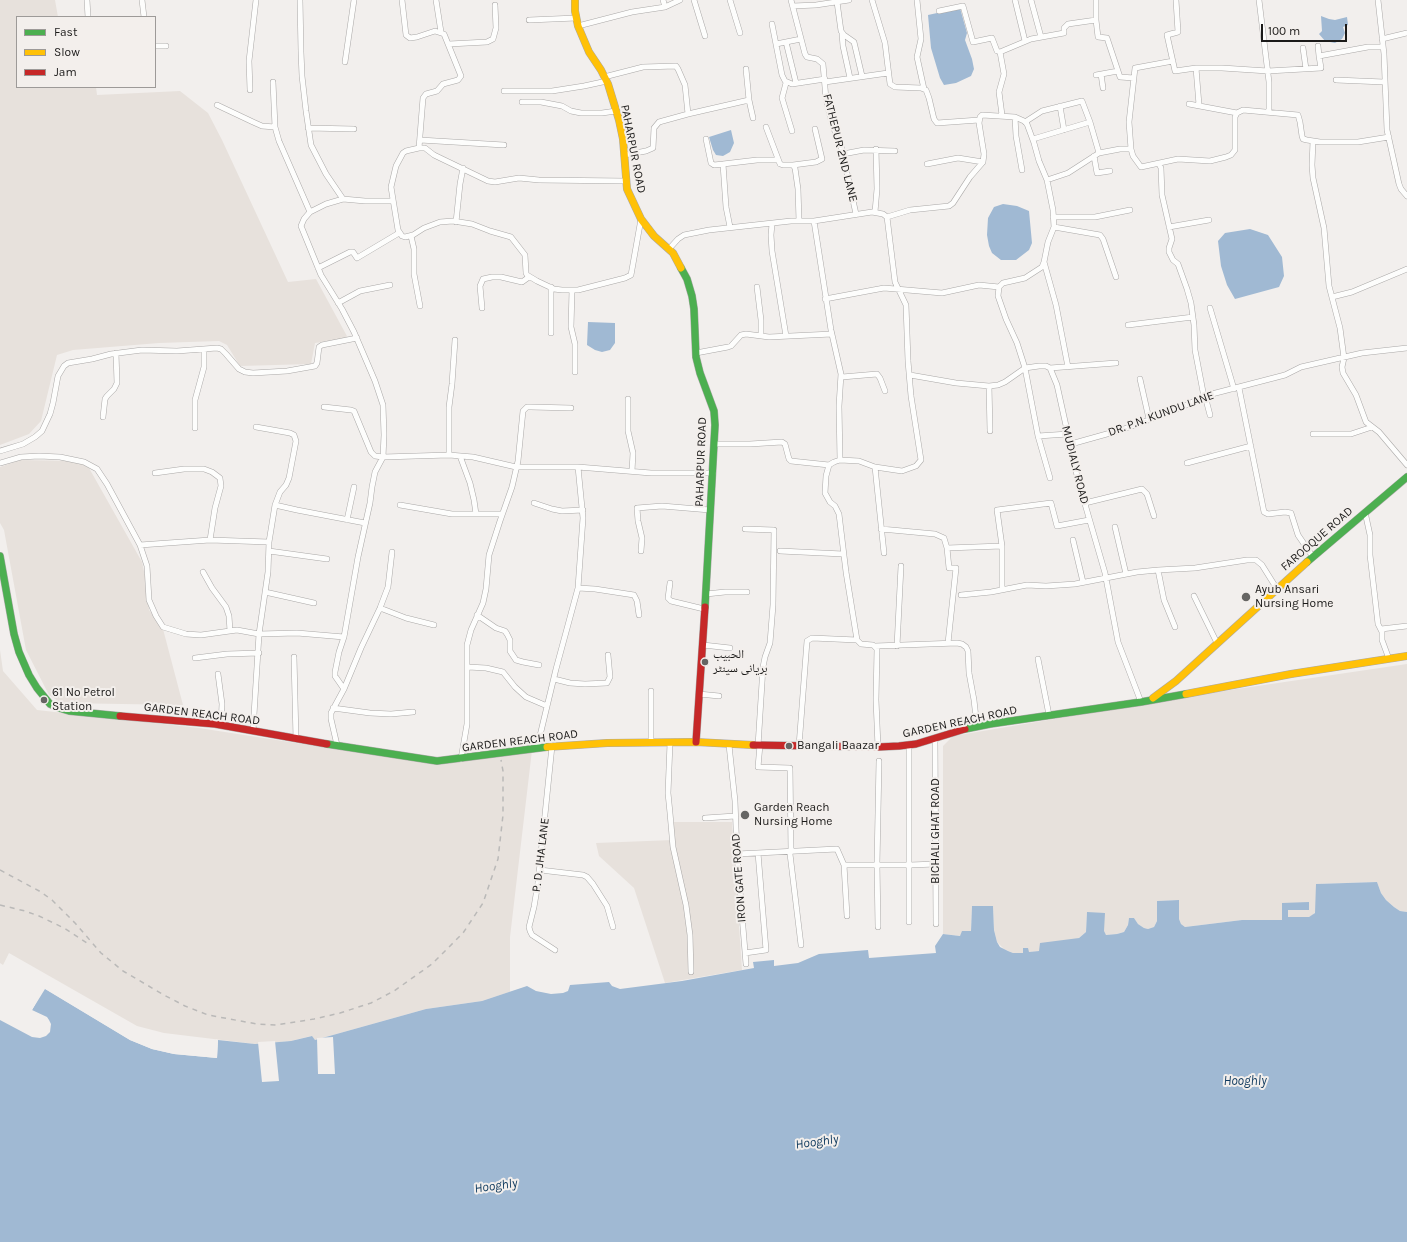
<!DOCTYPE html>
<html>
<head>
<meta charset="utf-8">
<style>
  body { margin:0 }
  #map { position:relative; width:1407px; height:1242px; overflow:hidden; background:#f2efed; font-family:Karla,sans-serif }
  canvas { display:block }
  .legend { position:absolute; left:16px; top:16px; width:140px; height:72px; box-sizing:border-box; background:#f3efec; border:1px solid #9d9a98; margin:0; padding:5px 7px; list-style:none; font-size:12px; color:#1b1a19 }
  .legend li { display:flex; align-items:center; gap:8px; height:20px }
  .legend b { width:20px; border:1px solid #9d9a98 }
  .scale { position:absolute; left:1261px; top:24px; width:86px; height:18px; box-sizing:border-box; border:2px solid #1b1a19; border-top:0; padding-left:5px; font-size:12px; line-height:14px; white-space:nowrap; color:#1b1a19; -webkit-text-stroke:3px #f3efec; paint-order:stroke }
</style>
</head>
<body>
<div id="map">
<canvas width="1407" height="1242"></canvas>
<ul class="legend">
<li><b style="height:5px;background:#4caf50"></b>Fast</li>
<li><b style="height:5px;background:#ffc107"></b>Slow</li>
<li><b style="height:5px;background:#c62828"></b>Jam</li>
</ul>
<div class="scale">100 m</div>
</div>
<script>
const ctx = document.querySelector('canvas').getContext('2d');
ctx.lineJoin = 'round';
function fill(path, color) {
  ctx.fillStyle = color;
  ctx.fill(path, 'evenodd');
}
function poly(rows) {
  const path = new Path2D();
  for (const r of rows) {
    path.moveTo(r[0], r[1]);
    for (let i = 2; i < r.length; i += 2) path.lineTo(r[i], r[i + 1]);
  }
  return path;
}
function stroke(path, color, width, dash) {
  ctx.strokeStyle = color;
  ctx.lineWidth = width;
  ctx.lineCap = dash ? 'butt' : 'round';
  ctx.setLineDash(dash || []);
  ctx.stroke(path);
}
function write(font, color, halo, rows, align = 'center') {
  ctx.font = font + ' Karla,"Noto Naskh Arabic",sans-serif';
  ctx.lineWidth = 4;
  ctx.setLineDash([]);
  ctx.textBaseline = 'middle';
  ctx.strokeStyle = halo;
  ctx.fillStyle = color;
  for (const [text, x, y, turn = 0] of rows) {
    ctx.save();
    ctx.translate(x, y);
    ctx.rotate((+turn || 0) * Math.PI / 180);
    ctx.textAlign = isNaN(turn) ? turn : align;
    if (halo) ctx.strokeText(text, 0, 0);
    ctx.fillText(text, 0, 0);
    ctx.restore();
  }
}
fill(poly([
  [0,0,55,0,58,17,17,17,17,87,96,87,97,95,180,91,208,113,222,140,288,282,316,279,348,338,315,343,311,364,240,366,227,345,219,341,159,343,73,350,57,355,41,421,29,434,0,445],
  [20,460,76,461,89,468,142,562,147,585,149,610,163,629,183,705,61,703,49,695,26,650,4,530,0,523,0,467],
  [0,650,3,671,37,710,199,728,438,765,532,750,510,937,510,992,482,1001,426,1009,315,1040,311,1036,291,1041,255,1044,164,1033,137,1026,9,953,3,965,0,963],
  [1407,664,1407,912,1400,911,1394,907,1386,900,1381,893,1377,882,1317,884,1316,911,1313,915,1309,917,1288,917,1288,910,1282,903,1283,920,1242,920,1185,927,1181,924,1179,919,1179,900,1157,901,1157,921,1154,927,1148,929,1144,928,1138,924,1134,918,1129,918,1128,925,1124,932,1117,934,1106,935,1087,913,1086,932,1079,938,1039,951,1029,952,1023,949,1023,953,1013,953,1004,949,997,942,994,930,993,906,972,906,971,931,961,936,943,934,943,746,953,736,1203,694],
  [671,822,732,822,742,970,665,983,634,888,599,856,596,843,673,840]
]), '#e7e1dc');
fill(poly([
  [960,8,967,33,965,40,972,59,974,69,971,76,956,83,944,85,940,78,931,48,928,15],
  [1321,16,1329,19,1335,20,1347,17,1348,25,1343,27,1345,33,1342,39,1335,43,1325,41,1319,34,1322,31],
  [731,130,734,143,730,152,723,156,716,155,713,150,709,137],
  [1003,204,1017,206,1029,211,1032,243,1029,250,1016,260,1001,260,992,253,989,246,987,235,988,218,994,207],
  [1250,229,1268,235,1282,257,1284,276,1279,287,1235,299,1227,285,1221,266,1218,241,1225,233],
  [588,322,615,323,615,343,610,350,602,352,595,350,587,345],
  [1377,882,1381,893,1386,900,1394,907,1400,911,1407,912,1407,1242,0,1242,0,1020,32,1037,40,1038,46,1036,50,1032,51,1024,49,1020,47,1017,32,1010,44,988,130,1040,152,1049,174,1054,217,1058,218,1040,255,1044,291,1041,312,1036,315,1040,426,1009,482,1001,527,986,536,991,551,994,563,993,568,991,570,985,609,982,612,986,620,989,682,981,754,968,753,962,774,960,774,966,798,963,819,954,868,950,869,958,936,953,935,946,943,934,960,936,962,931,971,931,972,906,993,906,994,930,997,942,1000,947,1008,951,1013,953,1023,953,1023,948,1028,948,1029,952,1039,951,1040,943,1079,938,1086,932,1087,912,1105,913,1104,931,1106,935,1117,934,1124,932,1128,925,1129,918,1134,918,1138,924,1144,928,1148,929,1154,927,1157,921,1157,901,1179,900,1179,919,1181,924,1185,927,1242,920,1282,920,1282,903,1309,902,1309,910,1288,910,1288,917,1309,917,1315,913,1316,884]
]), '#a0b9d3');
fill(poly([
  [43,987,46,987,131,1038,152,1047,175,1052,215,1056,216,1039,218,1040,217,1058,174,1054,152,1049,130,1040,45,989,32,1010,30,1009],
  [333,1037,335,1074,318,1074,317,1038],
  [275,1041,279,1081,262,1082,258,1042]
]), '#f2efed');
const street = poly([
  [87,0,88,17],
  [142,0,144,17],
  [300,0,301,52,302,76,306,111,311,145,326,174,343,199],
  [402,0,406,35,410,38,417,37,435,31,444,34,461,76,458,80,443,84,437,91,426,94,423,98,419,148],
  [436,0,441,32],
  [663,0,665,7],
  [694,0,705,36],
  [730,0,740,33],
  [791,0,805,54,807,57,817,59,823,64,826,99,832,124,841,146,856,214],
  [872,0,885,43,890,84,895,87,921,88,926,90,929,98,934,119,937,123,979,120],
  [917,0,921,39,917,57,924,89],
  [1015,0,1025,41],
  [1031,0,1041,37],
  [1176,0,1178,32,1167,35,1175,71,1196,68,1222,68,1268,71,1321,68,1319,56,1368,47,1383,47],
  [1259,0,1269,82,1269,112],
  [1378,0,1384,54,1387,130,1399,184,1401,189,1407,196],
  [837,2,841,31,844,35,854,42,862,76],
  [793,6,816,5,849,0],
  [939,11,963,6,973,42,992,38,997,51,1000,52,1004,74,999,92,1002,115],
  [529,20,576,18],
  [1096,20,1098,37,1107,38,1120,77,1134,78],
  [772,24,782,75,785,81,792,84,825,79],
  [578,26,632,12,665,7,680,0],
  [842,34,843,46,850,78],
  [1382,39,1407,33],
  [786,42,796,83],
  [449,44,487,42,493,39,496,28,495,5],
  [776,44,801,39],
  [155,46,166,46],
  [1318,46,1319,56],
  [1303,48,1306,69],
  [1000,52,1031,39,1064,33,1064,28,1068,24,1096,20,1096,0],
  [345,62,354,0],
  [1196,68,1199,105],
  [746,69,749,100,753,118],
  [1101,74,1103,88],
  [1096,75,1118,71],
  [604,77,643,67,676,66,678,69,685,85,688,114],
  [1336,80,1384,82],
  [273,82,275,127,279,141,310,212],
  [825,82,888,73],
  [786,83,782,98,792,131],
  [250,90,249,61,256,0],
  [504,91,552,91,584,86,607,81],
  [522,102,541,102,562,106,571,111,581,113,602,113,616,111],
  [1189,104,1237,113],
  [217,105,253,122,262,126,275,127],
  [1060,106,1064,130],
  [1015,117,1016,136,1022,170],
  [1025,122,1042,111,1082,101,1090,122],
  [766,127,780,164,783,165,793,165,795,168,798,189,799,221],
  [308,128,354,129],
  [706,139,711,163,714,165,723,164,726,207,730,227],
  [1033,139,1090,122,1099,153],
  [420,140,504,145],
  [1313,141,1312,165,1313,178,1324,228,1329,286,1340,328,1344,358,1342,367,1343,373,1356,395,1366,422,1379,432,1407,465],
  [1131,149,1129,122,1135,68,1173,61],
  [843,154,864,150,895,151],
  [624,155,646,151,653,148,654,128,659,122,688,114,749,100],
  [1094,156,1097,173,1110,171],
  [723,164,757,160,778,160],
  [927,164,958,158,983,162],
  [1159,164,1161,168,1162,195,1172,239,1169,248,1169,252,1173,260,1178,264,1187,289,1191,303,1194,325,1195,350,1204,397],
  [793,165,816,162,822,159,815,129],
  [1047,180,1068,173,1099,153,1120,149,1131,149,1133,156,1141,167,1178,159,1210,161,1226,157,1231,155,1235,150,1235,117,1237,113,1243,110,1298,115,1300,122,1302,136,1303,139,1307,140,1320,142,1358,142,1389,137],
  [625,181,539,180,519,178,495,182,488,181,434,155,425,148,419,148,406,151,403,153,396,166,391,187,398,230,402,236,405,237,413,235,424,228,440,222,453,221,472,224,490,231,511,237,525,255,526,273,527,275,537,281,554,289,562,290,578,290,625,278,631,275,641,219],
  [875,212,877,189,876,149],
  [887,217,910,210,949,206,953,203,970,177,983,162,984,154,979,123,980,117,982,115,1015,117,1024,121,1027,124,1034,143,1039,161,1047,180,1053,210,1054,227,1048,242,1044,262,1042,267,1025,278,1003,283,999,287,998,296,1006,319,1017,343,1025,368,1038,436,1050,478],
  [1053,217,1095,217,1130,210],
  [814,221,831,330,841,374,839,406,840,460],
  [456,222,460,184,463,168],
  [772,224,771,235,772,251,786,336],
  [1054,227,1100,235,1103,239,1116,277],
  [1169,227,1209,220],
  [411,236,414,249,414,274,420,306],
  [669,249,678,239,684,235,709,230,791,221,814,221,872,212,883,214,887,217,895,282,906,305,908,361,911,396,921,460,916,466,902,471,875,467,859,461,840,460,834,462,829,465,826,476,825,493,830,502,835,506,839,514,846,572,857,640,861,644,873,645,877,649,876,700,878,747],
  [1044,262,1056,305,1068,367],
  [318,268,350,252,353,252,357,258,399,233],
  [551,287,551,333],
  [757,287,761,320,761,336],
  [572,290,571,327,575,344,575,372],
  [1332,297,1352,292,1407,269],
  [825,299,884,288,942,293,979,285,999,287],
  [338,303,360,291,390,285],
  [482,308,480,286,483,279,492,277,501,277,522,282,529,277],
  [1210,308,1234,389],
  [1128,325,1193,317],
  [696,353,728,347,731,346,741,335,746,334,769,337,832,334],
  [1050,368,1116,363],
  [910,375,956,383,989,386,998,385,1005,382,1025,368,1039,366,1046,366,1050,368,1057,385,1078,480,1105,573,1118,642,1141,702],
  [842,377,877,374,880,378,885,391],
  [1140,379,1149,419],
  [989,386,990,431],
  [1239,388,1264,512,1268,514,1285,512,1291,513,1298,535,1313,557],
  [1205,396,1210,415],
  [628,399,628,431,633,453,632,471],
  [324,407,351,410,354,411,371,452,375,456,383,457,449,455,473,457,516,467,578,467,651,473,713,473],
  [103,417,105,399,107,396,114,389,117,383,116,353],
  [195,428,195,400,204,367,204,350],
  [1313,434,1351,434,1372,427],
  [1038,436,1068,434],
  [714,444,750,444,782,442,785,444,789,459,791,461,829,465],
  [1071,444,1121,430,1173,411,1208,395,1285,375,1301,367,1362,353,1407,348],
  [0,451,23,444,35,437,42,431,50,414,53,403,58,376,64,366,68,363,92,359,111,354,142,350,177,351,217,348,221,349,226,354,239,369,245,372,253,373,287,371,315,366,317,363,319,347,322,345,357,338],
  [449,455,449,407,452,384,455,340],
  [460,456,470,483,474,500,476,514],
  [0,463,21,457,39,456,60,457,84,462,97,469,107,484,140,545,147,566,149,600,156,616,163,627,186,634,201,635,237,630,259,634,297,633,344,637],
  [1187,463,1251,446],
  [875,467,884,553],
  [155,473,184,469,204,469,212,472,220,478,221,486,215,508,210,540],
  [534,503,552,509,562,511,583,510],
  [1085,503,1142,489,1147,494,1154,516],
  [275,505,297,510,365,523],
  [400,505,452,514,502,514],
  [1365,512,1370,535,1370,555,1378,624,1382,632,1382,640,1389,659],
  [347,520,354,487],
  [1115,527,1126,574],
  [745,529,774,530,773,605,770,643,765,657,763,667,758,746],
  [881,529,935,534,944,538,947,548,949,568,956,568,948,643],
  [1073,540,1083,582],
  [140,545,210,540,269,542],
  [947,548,1002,546],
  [269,551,327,559],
  [641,551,642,538,638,521,637,508,662,506,710,510],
  [780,551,843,554],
  [1158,570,1164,600,1175,627],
  [203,572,212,588,226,607,229,616,230,631],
  [670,583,668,598,671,601,704,609],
  [578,588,595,589,634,595,637,601,639,615],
  [1002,590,1002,546,997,510,1051,503,1057,526,1089,520],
  [265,592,314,603],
  [706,594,725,592,747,592],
  [961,595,991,592,1027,585,1046,586,1075,584,1137,572,1158,570,1195,568,1247,560,1256,560,1262,565,1277,589],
  [1194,596,1217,643],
  [380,608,406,618,434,625],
  [477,615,496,628,505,631,507,634,510,640,510,651,516,660,523,662,539,665],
  [1381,629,1407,626],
  [703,645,730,648],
  [875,646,957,643,962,644,966,647,968,651,969,673,974,700,977,727],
  [897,646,901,566],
  [294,657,296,739],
  [195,658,227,654,259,653],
  [1038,659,1049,715],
  [468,667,486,668,503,672,515,687,526,697,547,706],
  [218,674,222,704,221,725],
  [554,679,570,683,585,684,607,683,610,677,608,655],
  [344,689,335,676,335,672,339,652,344,637,358,557,370,503,372,487,375,472,383,457,384,435,383,405,375,381,354,332,342,309,321,275,301,226,304,219,310,212,326,204,343,199,365,201,393,201],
  [651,691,651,742],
  [699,694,719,696],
  [333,708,370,713,391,714,413,712],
  [253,731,259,634,268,572,269,542,275,505,280,492,286,485,289,478,296,441,294,435,290,433,256,427],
  [935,738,936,924],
  [670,743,668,793,670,813,673,847,686,905,690,935,691,972],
  [337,745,331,719,331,713,344,689,361,648,380,608,388,587,392,552],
  [729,745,735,801,737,854,746,964],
  [760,745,758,767,790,768,791,851,790,854,801,945],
  [909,745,909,922],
  [552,746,538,883,534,907,529,927,530,931,532,935,555,950],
  [799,746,807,641,812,638,857,640],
  [537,748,556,669,578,588,583,518,578,467],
  [461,759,467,724,467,645,471,630,483,603,486,589,489,555,500,521,512,487,518,461,523,411,527,407,531,407,571,408],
  [705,818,735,816],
  [737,854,837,849,844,865,910,865,936,864],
  [844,865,847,916],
  [540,870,583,875,587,877,593,884,607,906,613,927],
  [878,927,877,864,879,761],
  [745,953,766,950,758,853]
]);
const fast = poly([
  [681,268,687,279,692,296,694,309,696,357,700,373,714,411,715,425,705,607],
  [0,556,14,634,19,652,29,675,37,688,50,704,59,708,69,711,120,716],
  [1307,562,1407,477],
  [965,729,990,724,1141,702,1186,694],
  [327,744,437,761,547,747]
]);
const slow = poly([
  [575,0,575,11,578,26,589,52,601,70,608,84,619,120,623,139,627,189,641,219,654,236,673,253,681,268],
  [1186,694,1291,674,1407,656],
  [1153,698,1176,681,1307,562],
  [547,747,607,743,696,742,753,745]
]);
const jam = poly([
  [120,716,215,724,327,744],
  [696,742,705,607],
  [753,745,878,747,899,746,916,744,965,729]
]);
stroke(street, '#aaa8a7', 6);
stroke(fast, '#aaa8a7', 8);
stroke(slow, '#aaa8a7', 8);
stroke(jam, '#aaa8a7', 8);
stroke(street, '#fdfdfc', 5);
stroke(fast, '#4caf50', 7);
stroke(slow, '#ffc107', 7);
stroke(jam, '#c62828', 7);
stroke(poly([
  [0,870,41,892,52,900,75,923,101,953,123,971,164,995,185,1006,208,1015,257,1024,276,1025,314,1019,340,1013,371,1003,394,991,432,964,463,933,483,903,498,859,503,815,503,771,501,760],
  [0,905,25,911,39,916,64,928,87,943]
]), '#bab9b8', 1.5, [5, 5]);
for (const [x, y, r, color] of [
  [1246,597,5,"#666563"],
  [705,662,4,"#666563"],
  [44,700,4,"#666563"],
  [789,746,4,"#666563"],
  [745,815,5,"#666563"]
]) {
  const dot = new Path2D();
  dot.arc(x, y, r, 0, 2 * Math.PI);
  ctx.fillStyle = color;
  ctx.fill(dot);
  stroke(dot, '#f3efec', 1.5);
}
write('12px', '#1b1a19', '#f3efec', [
  ["FATHEPUR 2ND LANE",840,148,76],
  ["PAHARPUR ROAD",633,149,79],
  ["DR. P.N. KUNDU LANE",1161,414,-20],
  ["PAHARPUR ROAD",701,462,-88],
  ["MUDIALY ROAD",1075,465,76],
  ["FAROOQUE ROAD",1317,539,-41],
  ["GARDEN REACH ROAD",202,714,7],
  ["GARDEN REACH ROAD",960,722,-12],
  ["GARDEN REACH ROAD",520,741,-7],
  ["BICHALI GHAT ROAD",936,831,-90],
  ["P. D. JHA LANE",541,855,-83],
  ["IRON GATE ROAD",739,878,-94]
]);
write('12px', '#1b1a19', '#f3efec', [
  ["Ayub Ansari",1255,590],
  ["Nursing Home",1255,604],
  ["الحبیب",713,655],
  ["بریانی سینٹر",713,669],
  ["61 No Petrol",52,693],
  ["Station",52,707],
  ["Bangali Baazar",797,746],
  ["Garden Reach",754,808],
  ["Nursing Home",754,822]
], 'left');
write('italic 13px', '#0d385d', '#f3efec', [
  ["Hooghly",1245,1081],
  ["Hooghly",817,1142,-8],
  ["Hooghly",496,1186,-8]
]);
</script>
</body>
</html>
